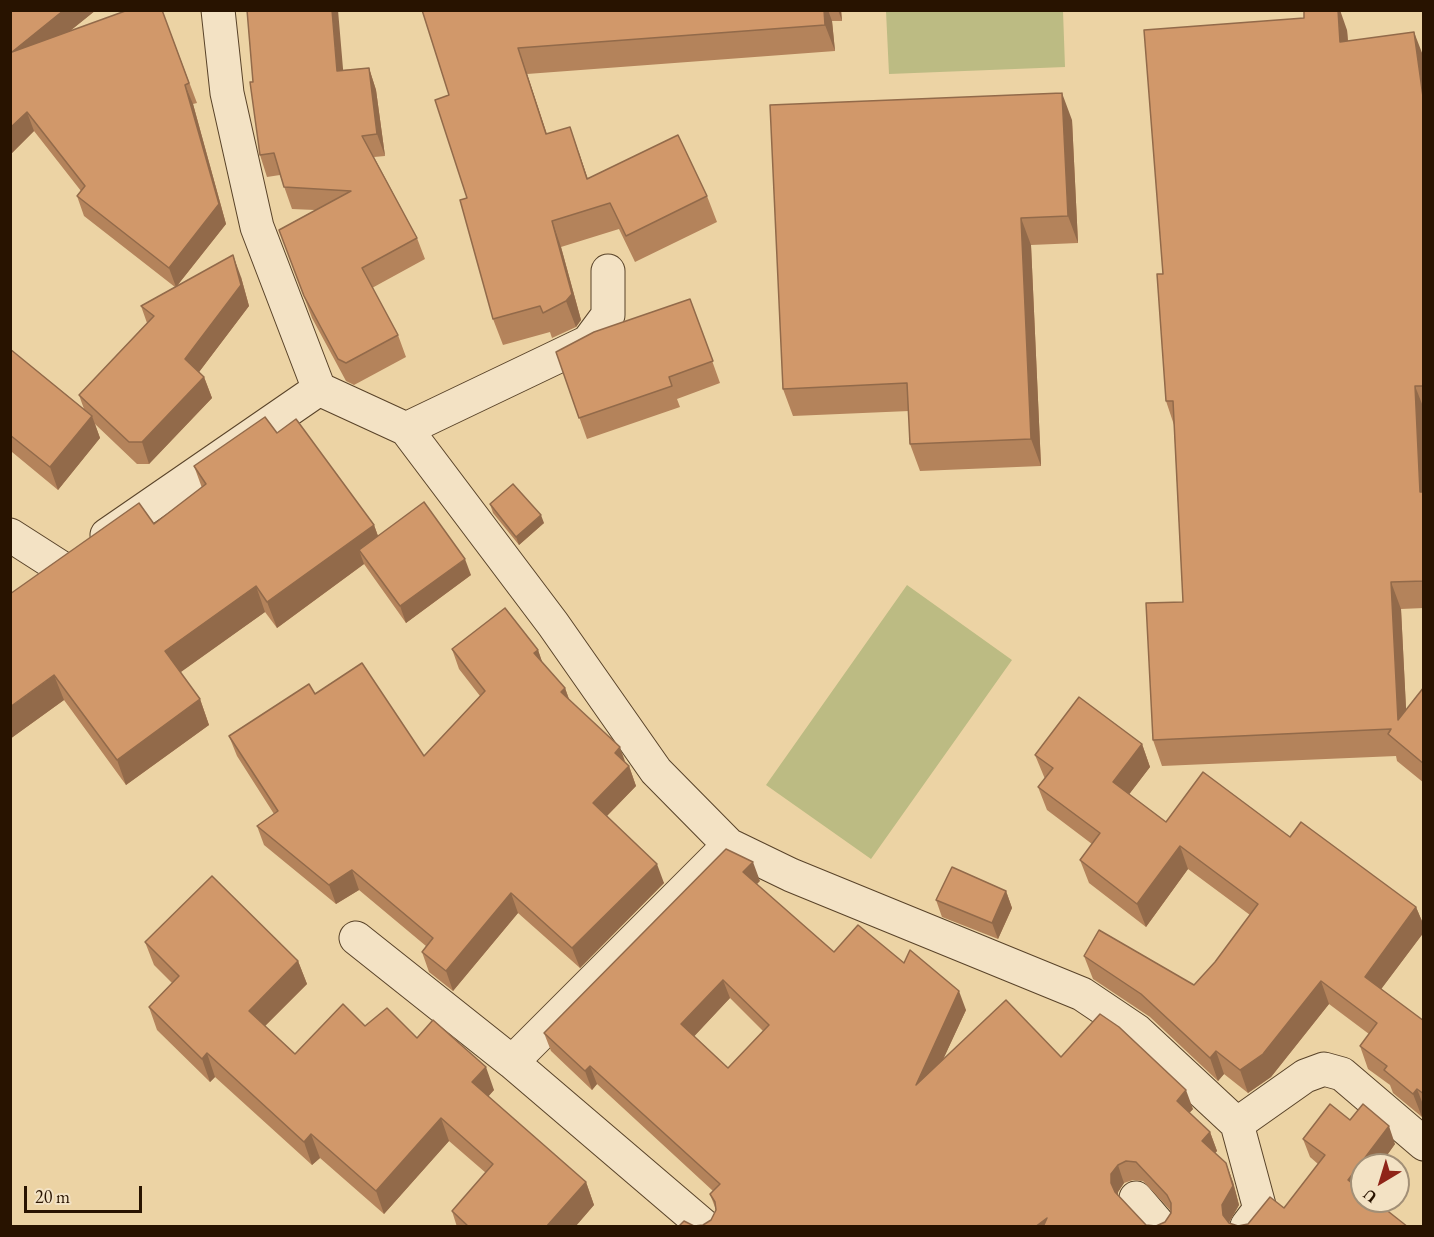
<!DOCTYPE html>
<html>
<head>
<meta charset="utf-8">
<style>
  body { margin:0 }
  #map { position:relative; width:1434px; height:1237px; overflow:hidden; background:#ecd3a4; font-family:"EB Garamond",serif }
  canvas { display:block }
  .frame { position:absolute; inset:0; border:12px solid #281300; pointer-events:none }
  .north { position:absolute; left:1350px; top:1153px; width:60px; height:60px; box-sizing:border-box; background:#f3e2c4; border:2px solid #a28f76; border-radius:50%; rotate:218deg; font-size:16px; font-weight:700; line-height:24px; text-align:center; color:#281300 }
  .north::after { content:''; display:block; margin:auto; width:21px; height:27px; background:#8f2418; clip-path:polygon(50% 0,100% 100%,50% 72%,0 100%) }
  .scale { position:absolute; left:24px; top:1186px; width:118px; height:27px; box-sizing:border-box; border:3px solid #281300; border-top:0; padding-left:8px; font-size:18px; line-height:21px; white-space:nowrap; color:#281300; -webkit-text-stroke:4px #f3e2c4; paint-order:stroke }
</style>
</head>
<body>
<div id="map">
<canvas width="1434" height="1237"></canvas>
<div class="frame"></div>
<div class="north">U</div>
<div class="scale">20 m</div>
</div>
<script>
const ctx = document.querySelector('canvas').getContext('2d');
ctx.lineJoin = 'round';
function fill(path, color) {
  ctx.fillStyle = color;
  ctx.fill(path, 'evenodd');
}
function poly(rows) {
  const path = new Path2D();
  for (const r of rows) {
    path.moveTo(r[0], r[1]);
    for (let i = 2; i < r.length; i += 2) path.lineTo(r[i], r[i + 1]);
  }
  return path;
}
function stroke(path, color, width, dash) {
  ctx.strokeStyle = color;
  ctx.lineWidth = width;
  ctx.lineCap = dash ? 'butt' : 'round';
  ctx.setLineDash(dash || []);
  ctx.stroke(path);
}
fill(poly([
  [886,11,1063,11,1065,67,889,74],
  [907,585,1012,660,871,859,766,785]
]), '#bcbb83');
const minor = poly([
  [218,10,227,93,257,227,319,389,406,429,553,624,656,771,729,845,791,875,1082,994,1137,1031,1237,1124,1305,1076,1324,1069,1342,1074,1424,1144],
  [406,429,588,342,608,315,608,271],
  [10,535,60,567],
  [107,535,319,389],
  [356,938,512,1062,704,1226],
  [512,1062,729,845],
  [1237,1124,1260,1209,1247,1226],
  [1136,1198,1160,1226]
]);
stroke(minor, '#594329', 35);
stroke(minor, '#f3e2c4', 33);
fill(poly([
  [10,10,96,10,70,31,162,10,197,103,193,104,226,224,177,286,241,277,249,306,199,372,204,377,212,398,149,464,137,464,95,424,100,438,58,490,12,452,10,453,10,349,84,409,79,395,147,323,141,306,175,287,84,216,77,196,81,191,34,131,10,155],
  [422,10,841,10,842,21,832,21,835,51,527,74,547,134,579,153,588,179,707,196,717,222,635,262,619,229,561,247,581,320,576,327,552,338,550,332,503,345,493,319,467,198,449,95],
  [1347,30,1348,41,1424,58,1424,608,1401,609,1406,710,1424,687,1424,783,1397,761,1396,756,1162,766,1153,740,1183,602,1174,425,1166,401,1163,274],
  [369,68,376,90,385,156,374,157,417,238,425,259,372,288,398,335,406,357,354,385,346,381,312,318,279,230,315,210,292,209,280,175,267,177,260,155,253,82,343,70],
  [1072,120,1078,243,1031,245,1041,466,920,471,910,444,909,411,793,416,783,389],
  [690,299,720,383,677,399,680,407,587,439,556,352],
  [277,433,374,525,378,536,471,575,406,623,364,564,277,628,265,612,180,672,200,699,209,725,126,785,64,700,10,739,154,524,202,488,194,466],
  [490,504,544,523,519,545,493,513],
  [452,649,538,650,542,662,565,688,569,699,629,766,636,786,607,816,664,883,580,968,518,913,453,991,429,972,422,952,426,946,359,890,336,904,264,845,257,826,274,814,237,756,229,736,315,694,424,756,480,696,459,669],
  [1142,744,1150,767,1129,794,1166,822,1290,837,1416,907,1424,926,1424,932,1381,989,1424,1021,1424,1115,1422,1117,1393,1093,1390,1085,1368,1069,1360,1046,1369,1034,1329,1004,1271,1077,1248,1093,1224,1074,1218,1081,1150,1017,1093,979,1084,956,1194,985,1215,962,1250,915,1188,869,1146,927,1089,883,1080,860,1092,844,1047,810,1038,787,1045,779,1035,755],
  [760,881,756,884,834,952,904,963,966,1010,943,1059,1061,1057,1193,1109,1189,1113,1210,1132,1217,1151,1215,1153,1233,1182,1239,1205,1229,1223,1238,1226,1248,1224,1284,1208,1318,1164,1310,1157,1303,1139,1350,1120,1395,1144,1380,1165,1362,1165,1361,1190,1408,1227,694,1226,703,1225,711,1220,716,1210,710,1194,713,1191,597,1084,592,1090,551,1051,544,1033],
  [730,998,763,1031,728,1068,694,1036],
  [1133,1180,1143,1181,1171,1211,1171,1213,1165,1222,1156,1226,1146,1225,1118,1195,1118,1192,1124,1183],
  [1006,891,1012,908,998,939,942,917,936,900],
  [145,942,298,961,307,984,265,1026,295,1054,365,1026,417,1038,494,1090,488,1096,586,1182,594,1205,575,1227,457,1227,452,1211,486,1173,449,1141,384,1214,320,1158,312,1165,215,1077,210,1082,157,1030,149,1007,172,983,154,965]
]), '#b4835b');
fill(poly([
  [64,10,96,10,19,72,12,52],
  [332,10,338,10,345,92,337,71],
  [824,10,828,10,832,21,835,51,825,25],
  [838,10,841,10,842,21],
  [1338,10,1340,10,1347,30,1350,68,1340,42],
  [1414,32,1424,58,1424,104],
  [518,48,527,74,555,160,546,134],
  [369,68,376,90,385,156,377,134],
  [185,85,193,104,226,224,176,287,169,268],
  [1062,93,1072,120,1078,243,1068,216],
  [27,112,34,131,10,155,10,128],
  [570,127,579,153,596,205,587,179],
  [1021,218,1031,245,1041,466,1031,439],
  [552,221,561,247,581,320,576,327,566,301],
  [233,255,241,277,249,306,193,380,185,359],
  [204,377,212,398,149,464,142,442],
  [1415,386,1424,409,1424,500,1420,492],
  [92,416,100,438,58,490,50,467],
  [541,515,544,523,519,545,516,537],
  [374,525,383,550,359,550,364,564,277,628,267,602],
  [465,559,471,575,406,623,400,606],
  [1391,582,1401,609,1408,747,1398,720],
  [256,586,265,612,174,677,165,651],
  [538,650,545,670,534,653],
  [54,675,64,700,10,739,10,707],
  [565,688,572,708,561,692],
  [200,699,209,725,126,785,117,760],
  [1142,744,1150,767,1121,805,1113,782],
  [620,747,627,767,615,753],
  [629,766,636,786,600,823,593,803],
  [1180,846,1188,869,1146,927,1137,904],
  [753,862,760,881,750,891,743,872],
  [657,864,664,883,580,968,572,948],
  [352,870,359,890,336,904,329,885],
  [1006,891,1012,908,998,939,992,923],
  [511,893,518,913,453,991,446,971],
  [1416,907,1424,926,1424,932,1373,1000,1365,977],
  [298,961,307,984,257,1034,249,1011],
  [723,980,730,998,688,1043,681,1024],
  [1321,981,1329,1004,1271,1077,1248,1093,1240,1070],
  [959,991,966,1010,923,1103,916,1085],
  [1216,1051,1224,1074,1218,1081,1210,1058],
  [207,1053,215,1077,210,1082,202,1059],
  [590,1066,597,1084,592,1090,585,1071],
  [486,1067,494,1090,481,1105,472,1082],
  [1417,1089,1424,1107,1424,1115,1422,1117,1413,1094],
  [1186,1090,1193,1109,1183,1120,1177,1101],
  [441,1118,449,1141,384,1214,376,1191],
  [1389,1126,1395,1144,1380,1165,1362,1165,1362,1188,1354,1198,1348,1180],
  [1210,1132,1217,1151,1209,1160,1202,1141],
  [311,1134,320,1158,312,1165,304,1142],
  [1226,1163,1233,1182,1239,1205,1228,1224,1223,1215,1222,1205],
  [1118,1165,1124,1183,1118,1192,1118,1202,1111,1183,1111,1174],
  [586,1182,594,1205,575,1227,546,1227],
  [1047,1218,1051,1227,1035,1227]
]), '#926a4a');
const building = poly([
  [10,10,64,10,12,52,128,10,162,10,189,83,185,85,219,204,169,268,77,196,85,186,27,112,10,128,10,10],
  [247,10,332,10,337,71,369,68,377,134,362,136,417,238,362,268,398,335,346,363,338,359,304,296,279,230,351,191,284,187,274,153,260,155,250,82,253,82,247,10],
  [422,10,824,10,825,25,518,48,546,134,570,127,587,179,678,135,707,196,626,236,610,203,552,221,572,294,566,301,543,313,540,306,493,319,460,200,467,198,435,100,449,95,422,10],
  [1304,10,1338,10,1340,42,1414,32,1424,104,1424,386,1415,386,1420,492,1424,492,1424,581,1391,582,1398,720,1424,687,1424,764,1388,734,1391,729,1153,740,1146,603,1183,602,1173,401,1166,401,1157,274,1163,274,1144,30,1304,18,1304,10],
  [1062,93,1068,216,1021,218,1031,439,910,444,907,383,783,389,770,105,1062,93],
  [233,255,241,285,185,359,204,377,142,442,129,442,79,395,154,316,141,306,233,255],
  [690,299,713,361,669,377,672,386,579,418,556,352,594,332,690,299],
  [10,349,92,416,50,467,10,435,10,349],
  [265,417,277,433,296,419,374,525,267,602,256,586,165,651,200,699,117,760,54,675,10,707,10,594,139,503,154,524,206,484,194,466,265,417],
  [513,484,541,515,516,537,490,504,513,484],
  [424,502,465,559,400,606,359,550,424,502],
  [505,608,538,650,534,653,565,688,561,692,620,747,615,753,629,766,593,803,657,864,572,948,511,893,446,971,422,952,433,938,352,870,329,885,257,826,278,811,229,736,309,684,315,694,362,663,424,756,485,691,452,649,505,608],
  [1079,697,1142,744,1113,782,1166,822,1203,772,1290,837,1301,822,1416,907,1365,977,1424,1021,1424,1094,1417,1089,1413,1094,1384,1070,1387,1066,1360,1046,1377,1023,1321,981,1263,1054,1240,1070,1216,1051,1210,1058,1141,994,1084,956,1099,930,1194,985,1215,962,1258,904,1180,846,1137,904,1080,860,1100,833,1038,787,1053,768,1035,755,1079,697],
  [726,849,753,862,743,872,834,952,858,925,904,963,910,950,959,991,916,1085,1006,1000,1061,1057,1100,1014,1119,1027,1186,1090,1177,1101,1210,1132,1202,1141,1226,1163,1233,1186,1222,1205,1223,1215,1229,1223,1238,1226,1248,1224,1270,1197,1284,1208,1325,1155,1303,1139,1330,1104,1350,1120,1363,1104,1389,1126,1348,1180,1362,1191,1362,1201,1375,1201,1408,1227,1043,1227,1047,1218,1035,1227,678,1227,684,1221,694,1226,703,1225,711,1220,716,1210,715,1202,710,1194,720,1184,590,1066,585,1071,544,1033,726,849],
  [723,980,769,1025,728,1068,681,1024,723,980],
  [1126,1161,1136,1162,1167,1195,1171,1203,1171,1213,1165,1222,1156,1226,1146,1225,1115,1192,1111,1183,1111,1174,1118,1165,1126,1161],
  [952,867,1006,891,992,923,936,900,952,867],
  [212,876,298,961,249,1011,295,1054,343,1004,365,1026,387,1008,417,1038,433,1020,486,1067,472,1082,586,1182,546,1227,469,1227,452,1211,493,1164,441,1118,376,1191,311,1134,304,1142,207,1053,202,1059,149,1007,179,976,145,942,212,876]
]);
fill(building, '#d1986a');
stroke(building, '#926a4a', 1.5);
</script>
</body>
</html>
